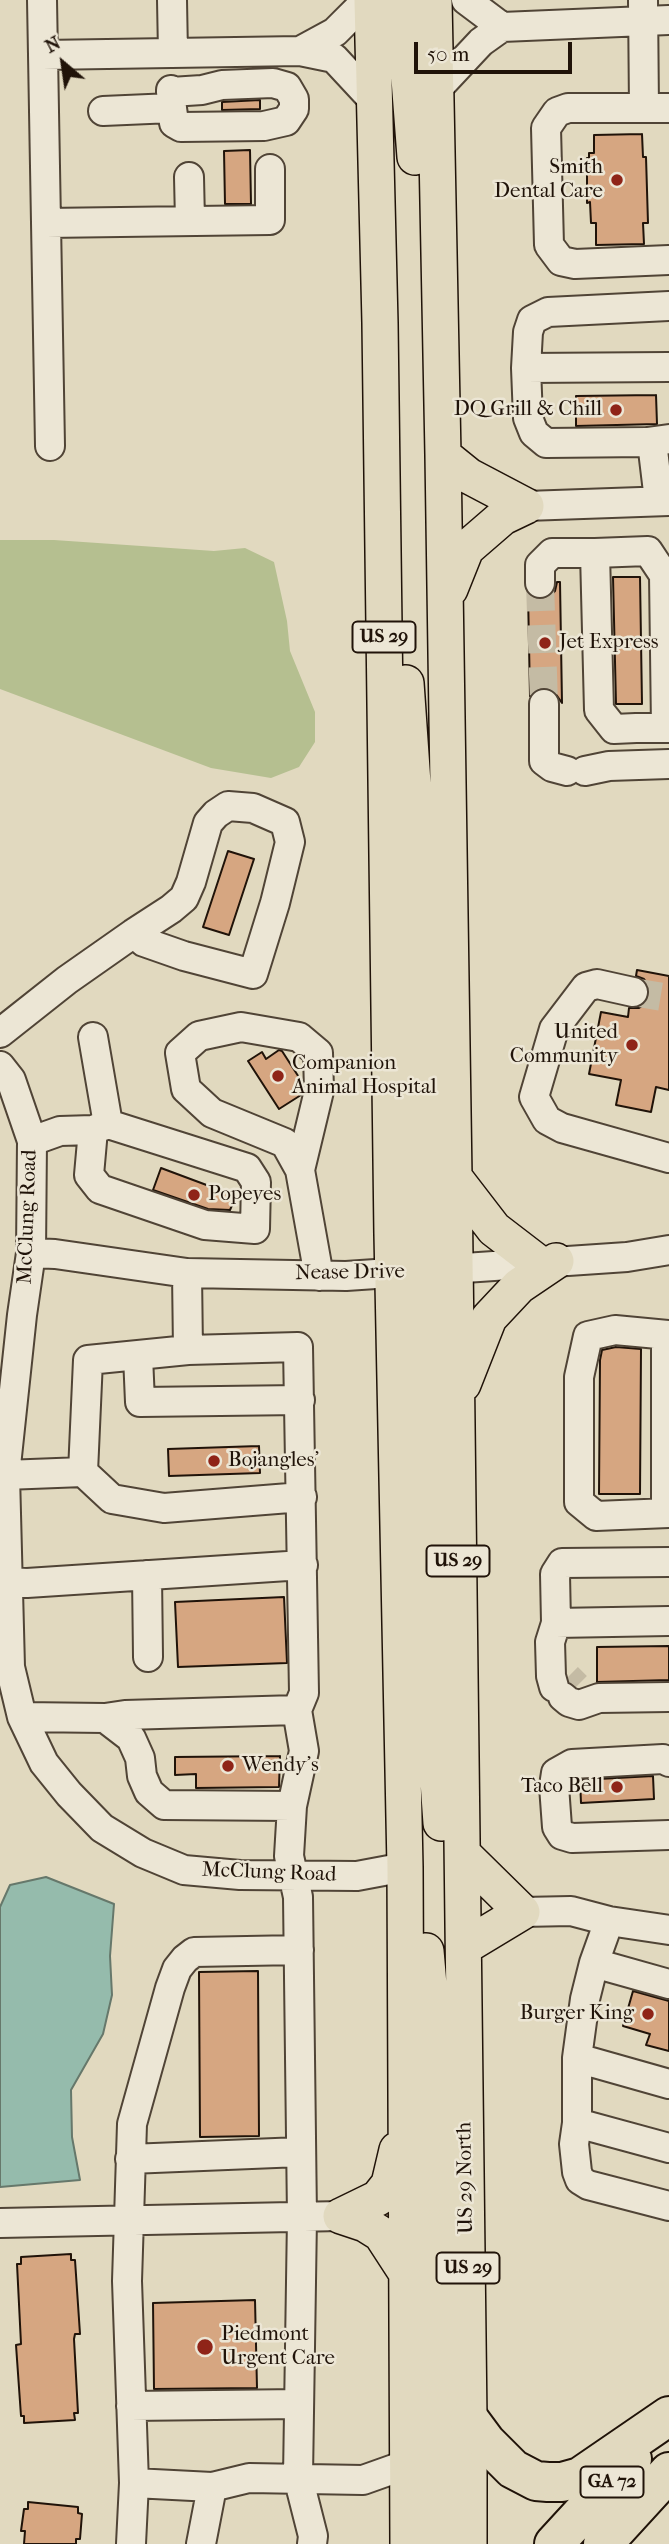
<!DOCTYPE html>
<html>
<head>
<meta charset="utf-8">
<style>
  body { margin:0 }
  #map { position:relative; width:669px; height:2544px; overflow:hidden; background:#e1d9bf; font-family:"IM FELL French Canon",serif }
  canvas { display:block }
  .north { position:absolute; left:28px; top:28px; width:70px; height:70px; -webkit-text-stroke:5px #ece6d5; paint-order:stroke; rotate:331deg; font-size:19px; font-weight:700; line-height:28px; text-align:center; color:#201309 }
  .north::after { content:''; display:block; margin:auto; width:24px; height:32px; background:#201309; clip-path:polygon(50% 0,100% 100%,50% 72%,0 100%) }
  .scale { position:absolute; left:414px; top:42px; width:158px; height:32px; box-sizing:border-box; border:4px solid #201309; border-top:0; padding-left:9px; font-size:21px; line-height:24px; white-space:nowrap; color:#201309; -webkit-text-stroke:5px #ece6d5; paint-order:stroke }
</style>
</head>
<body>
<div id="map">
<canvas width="669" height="2544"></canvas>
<div class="north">N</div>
<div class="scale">50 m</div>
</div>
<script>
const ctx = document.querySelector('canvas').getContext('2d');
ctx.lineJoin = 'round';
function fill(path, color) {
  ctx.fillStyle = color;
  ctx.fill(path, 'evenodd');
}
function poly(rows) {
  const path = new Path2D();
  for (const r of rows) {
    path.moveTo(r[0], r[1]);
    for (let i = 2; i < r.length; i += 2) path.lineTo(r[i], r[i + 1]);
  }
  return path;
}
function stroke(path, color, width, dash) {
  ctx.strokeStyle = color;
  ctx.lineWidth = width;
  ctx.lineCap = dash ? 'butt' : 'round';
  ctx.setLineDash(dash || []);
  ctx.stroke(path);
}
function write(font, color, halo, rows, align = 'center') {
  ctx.font = font + ' "IM FELL French Canon",serif';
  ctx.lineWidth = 5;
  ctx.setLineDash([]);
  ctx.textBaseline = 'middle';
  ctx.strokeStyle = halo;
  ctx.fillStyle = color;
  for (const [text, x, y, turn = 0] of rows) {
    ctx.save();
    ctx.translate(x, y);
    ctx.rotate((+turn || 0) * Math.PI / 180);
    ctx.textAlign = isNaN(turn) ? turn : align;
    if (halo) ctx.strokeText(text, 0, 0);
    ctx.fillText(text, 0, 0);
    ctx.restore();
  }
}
fill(poly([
  [0,540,54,540,214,551,245,548,274,562,287,621,290,651,315,712,315,742,299,767,271,778,211,768,0,689]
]), '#b5bf90');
const water = poly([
  [46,1877,114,1904,110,1956,112,1995,103,2034,71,2090,72,2137,80,2180,0,2187,0,1907,10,1885,46,1877]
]);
fill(water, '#95bbac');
stroke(water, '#66786b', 2);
const building = poly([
  [260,100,260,109,222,110,222,102,260,100],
  [642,134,643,157,646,157,648,223,643,223,644,244,596,245,596,223,591,223,590,202,587,203,587,158,589,158,589,153,594,153,594,135,642,134],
  [250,150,251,204,225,204,224,151,250,150],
  [656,395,657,424,576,426,576,396,656,395],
  [613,577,640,577,642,704,616,704,613,577],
  [557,582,560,582,562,703,553,690,545,687,536,689,530,696,528,593,539,600,548,598,555,591,557,582],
  [228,851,254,859,229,935,203,927,228,851],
  [637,970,669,976,669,1090,656,1087,651,1112,616,1105,621,1080,589,1074,601,1012,628,1017,629,1008,639,1008,645,1004,649,996,649,986,644,979,636,976,637,970],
  [279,1050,282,1051,302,1082,302,1089,301,1095,279,1109,248,1061,262,1052,266,1059,279,1050],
  [161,1168,236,1196,230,1210,208,1209,153,1190,161,1168],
  [616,1347,641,1349,640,1494,599,1494,600,1360,602,1350,616,1347],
  [259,1446,260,1473,169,1476,168,1449,259,1446],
  [284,1597,287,1663,178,1667,175,1602,284,1597],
  [669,1646,669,1680,597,1682,597,1647,669,1646],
  [280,1756,279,1787,196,1788,196,1774,175,1775,175,1757,280,1756],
  [653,1776,654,1799,581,1803,580,1780,653,1776],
  [258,1971,259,2136,200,2137,199,1972,258,1971],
  [633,1991,669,2001,669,2051,646,2045,650,2034,623,2026,633,1991],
  [71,2254,71,2260,75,2260,80,2334,75,2334,74,2339,78,2413,74,2413,75,2420,24,2423,24,2416,21,2416,16,2345,21,2344,17,2264,21,2264,21,2257,71,2254],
  [255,2300,257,2388,154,2389,153,2303,255,2300],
  [28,2502,78,2507,78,2513,82,2514,80,2539,76,2539,76,2544,24,2544,25,2531,21,2531,24,2509,28,2509,28,2502]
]);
fill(building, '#d6a681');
stroke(building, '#201309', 2);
stroke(poly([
  [540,583,544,704],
  [633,992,669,998],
  [568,1677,577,1686]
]), '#c4bba4', 28, [28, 14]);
const minor = poly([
  [42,0,43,55],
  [172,0,173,53],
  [643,0,644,108],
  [502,27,669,20],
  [300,51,335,32,367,0],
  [436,90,481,42,502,27,466,0],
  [171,92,202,90,222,85,273,83,287,87,294,99,294,109,286,121,264,126,181,127,174,123,172,108],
  [669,108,568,108,557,112,546,128,549,245,561,261,575,264,669,260],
  [103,111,172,108,171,90],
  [189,177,190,221],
  [46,223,270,220,270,169],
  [669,306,548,312,532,320,528,332,526,368,528,418,534,433,546,443,647,442,669,439],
  [526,368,669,367],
  [652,442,659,500],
  [50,446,43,55,300,51,334,58,374,101],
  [526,506,669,501],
  [540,583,540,565,552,553,595,553],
  [544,704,544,761,552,767,567,771],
  [666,728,664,575,648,551,595,553,599,710,614,729,636,728,669,728],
  [585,771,609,766,669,764],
  [633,992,597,984,586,987,554,1029,534,1097,547,1120,562,1128,669,1158],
  [0,1033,67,980,134,933,171,909,184,898,191,882,208,823,216,814,228,806,253,808,285,822,290,842,275,903,253,974,184,956,144,942,134,933],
  [93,1037,108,1124],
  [0,1066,11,1080,32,1141,31,1253,22,1315,5,1475,10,1667,22,1717,44,1763,69,1794,102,1828,143,1853,184,1870,240,1875,357,1876,405,1867],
  [32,1141,60,1131,93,1130,108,1124,247,1168,256,1182,255,1229,205,1225,100,1189,89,1175,93,1130],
  [300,1170,319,1091,318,1053,299,1037,241,1027,199,1036,180,1053,186,1089,212,1113,285,1143,300,1170,319,1276],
  [31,1253,55,1254,187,1273,346,1276,627,1257,669,1250],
  [669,1335,615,1330,588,1336,579,1377,579,1502,596,1516,669,1513],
  [188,1350,298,1347,304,1693,297,1710,304,1751,292,1806,289,1856,298,1897,302,2217,298,2477,313,2536,312,2544],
  [138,1356,140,1402,300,1400],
  [83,1472,112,1499,164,1508,302,1497],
  [5,1475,83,1472,88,1360,188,1350,187,1273],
  [666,1513,666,1335],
  [669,1562,562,1563,555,1574,556,1623,669,1621],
  [147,1575,148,1657],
  [8,1582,27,1583,303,1565],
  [554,1687,551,1676,550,1642,556,1623],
  [563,1697,569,1702,579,1705,599,1698,669,1697],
  [22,1717,105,1718,125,1715,297,1710],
  [105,1718,131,1738,140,1758,142,1776,149,1792,164,1805,292,1806],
  [669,1762,663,1759,572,1764,556,1773,554,1786,557,1827,562,1835,572,1838,669,1835],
  [522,1912,571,1911,609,1921,669,1930],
  [609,1921,594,1963,585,1999,577,2058,577,2123,574,2144,577,2172,580,2180,588,2185,669,2206],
  [594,1963,669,1984],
  [577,2058,669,2084],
  [577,2123,669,2148],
  [130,2159,300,2152],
  [0,2223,341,2216],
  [131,2406,299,2404],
  [134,2483,212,2487,249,2478,363,2480,408,2464],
  [131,2544,134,2483,127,2281,132,2124,170,1988,177,1969,185,1959,194,1952,299,1950],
  [201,2544,212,2487]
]);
const major = poly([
  [372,0,380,323,392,1234,405,1867,408,2544],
  [403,0,415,157],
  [434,0,443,455,454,1177,469,2419,469,2544],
  [443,455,469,476,526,506],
  [450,589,466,549,503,517,526,506],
  [406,683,420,884,426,1202,421,1340,427,1628,441,1823],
  [454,1177,494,1229,537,1262],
  [463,1384,489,1318,519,1286,556,1261],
  [463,1854,522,1912,464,1947],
  [426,1951,440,2109,442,2544],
  [341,2216,378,2198,389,2184,397,2150],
  [341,2216,365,2224,381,2234,407,2274]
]);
const highway = poly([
  [469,2419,486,2442,513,2469,536,2481,548,2482,562,2482,580,2477,669,2416],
  [554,2544,632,2459],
  [603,2544,669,2472]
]);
stroke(minor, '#504436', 32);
stroke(major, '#201309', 38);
stroke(highway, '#201309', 42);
stroke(minor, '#ece6d5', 28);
stroke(major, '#e1d9bf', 35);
stroke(highway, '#e1d9bf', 38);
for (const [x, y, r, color] of [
  [617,180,7,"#8f2418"],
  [616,410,7,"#8f2418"],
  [545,643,7,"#8f2418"],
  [632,1045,7,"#8f2418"],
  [278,1076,7,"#8f2418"],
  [194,1195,7,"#8f2418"],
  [214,1461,7,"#8f2418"],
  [228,1766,7,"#8f2418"],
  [617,1787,7,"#8f2418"],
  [648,2014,7,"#8f2418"],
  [205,2347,9,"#8f2418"]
]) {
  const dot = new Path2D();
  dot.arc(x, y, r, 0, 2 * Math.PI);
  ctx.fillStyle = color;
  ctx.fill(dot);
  stroke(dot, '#ece6d5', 2.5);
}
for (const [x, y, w] of [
  [384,637,63],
  [458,1561,63],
  [468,2268,63],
  [612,2482,63]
]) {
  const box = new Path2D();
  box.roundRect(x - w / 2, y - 15.5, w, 31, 5);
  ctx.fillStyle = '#ece6d5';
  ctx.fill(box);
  stroke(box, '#201309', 2);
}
write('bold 19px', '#201309', null, [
  ["US 29",384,637],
  ["US 29",458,1561],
  ["US 29",468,2268],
  ["GA 72",612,2482]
]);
write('21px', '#201309', '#ece6d5', [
  ["Smith",603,168,"right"],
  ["Dental Care",603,192,"right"],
  ["DQ Grill & Chill",602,410,"right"],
  ["Jet Express",559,643],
  ["United",618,1033,"right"],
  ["Community",618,1057,"right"],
  ["Companion",292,1064],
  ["Animal Hospital",292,1088],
  ["Popeyes",208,1195],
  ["Bojangles'",228,1461],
  ["Wendy's",242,1766],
  ["Taco Bell",603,1787,"right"],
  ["Burger King",634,2014,"right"],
  ["Piedmont",221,2335],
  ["Urgent Care",221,2359]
], 'left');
write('21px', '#201309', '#ece6d5', [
  ["McClung Road",28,1217,-88],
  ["Nease Drive",350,1273,-1],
  ["McClung Road",269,1873,2],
  ["US 29 North",466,2178,-91]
]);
</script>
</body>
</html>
